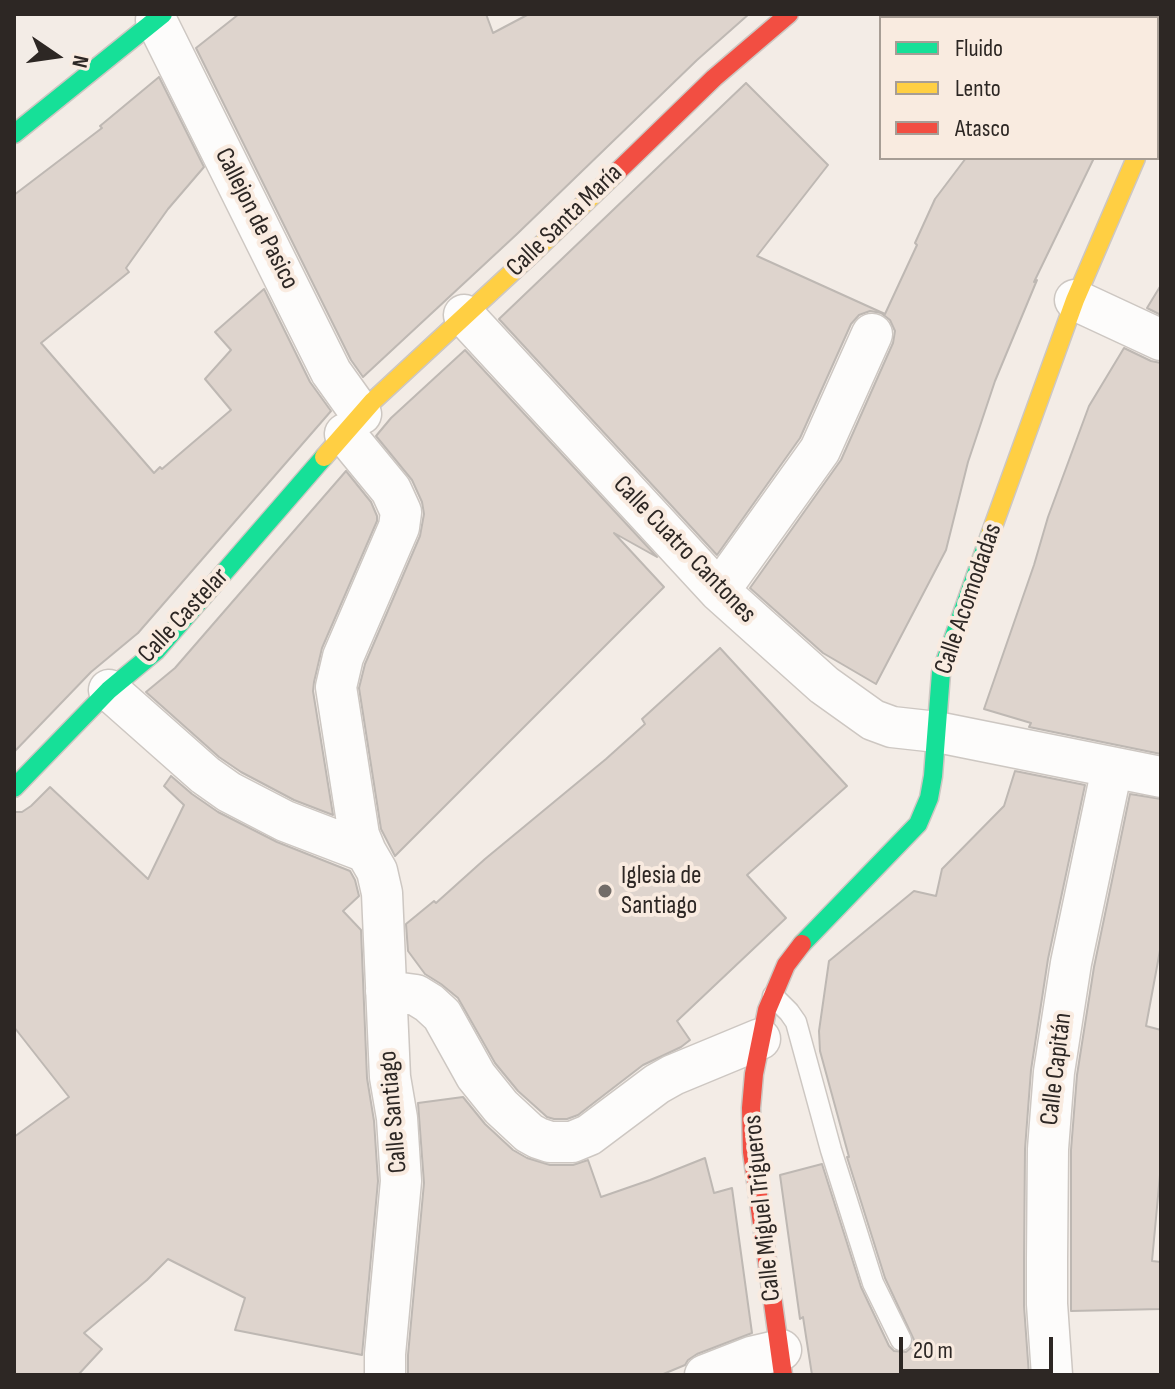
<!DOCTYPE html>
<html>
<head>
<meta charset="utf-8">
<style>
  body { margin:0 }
  #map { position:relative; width:1175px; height:1389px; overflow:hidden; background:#f3ece6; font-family:"Sofia Sans Condensed",sans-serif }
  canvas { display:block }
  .frame { position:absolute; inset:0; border:16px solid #2d2724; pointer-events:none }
  .legend { position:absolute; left:879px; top:16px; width:280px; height:144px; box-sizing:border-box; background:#f9ebe0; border:2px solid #a79d95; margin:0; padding:10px 14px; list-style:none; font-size:24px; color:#2d2724 }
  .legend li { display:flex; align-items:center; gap:16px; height:40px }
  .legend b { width:40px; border:2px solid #a79d95 }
  .north { position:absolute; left:16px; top:16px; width:80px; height:80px; -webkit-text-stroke:6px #f9ebe0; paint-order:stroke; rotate:103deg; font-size:22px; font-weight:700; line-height:32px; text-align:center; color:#2d2724 }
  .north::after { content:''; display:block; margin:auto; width:28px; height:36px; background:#2d2724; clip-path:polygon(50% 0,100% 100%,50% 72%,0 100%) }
  .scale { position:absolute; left:899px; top:1337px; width:154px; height:36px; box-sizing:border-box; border:4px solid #2d2724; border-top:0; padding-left:10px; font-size:24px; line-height:28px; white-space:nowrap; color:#2d2724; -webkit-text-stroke:6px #f9ebe0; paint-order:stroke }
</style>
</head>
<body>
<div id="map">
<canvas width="1175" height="1389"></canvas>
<div class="frame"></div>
<ul class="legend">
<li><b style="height:10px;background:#16e098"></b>Fluido</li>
<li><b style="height:10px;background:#ffcf43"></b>Lento</li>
<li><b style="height:10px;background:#f24e42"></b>Atasco</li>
</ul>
<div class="north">N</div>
<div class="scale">20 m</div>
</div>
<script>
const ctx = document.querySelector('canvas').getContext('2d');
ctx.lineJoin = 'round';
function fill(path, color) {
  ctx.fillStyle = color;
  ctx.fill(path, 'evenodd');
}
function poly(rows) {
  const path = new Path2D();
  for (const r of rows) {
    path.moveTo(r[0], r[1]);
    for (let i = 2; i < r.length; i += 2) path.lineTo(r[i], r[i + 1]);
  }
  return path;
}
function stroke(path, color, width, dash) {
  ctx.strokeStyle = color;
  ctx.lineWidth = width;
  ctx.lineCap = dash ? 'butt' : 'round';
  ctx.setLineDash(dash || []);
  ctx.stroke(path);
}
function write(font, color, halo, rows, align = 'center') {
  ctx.font = font + ' "Sofia Sans Condensed",sans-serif';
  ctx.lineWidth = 8;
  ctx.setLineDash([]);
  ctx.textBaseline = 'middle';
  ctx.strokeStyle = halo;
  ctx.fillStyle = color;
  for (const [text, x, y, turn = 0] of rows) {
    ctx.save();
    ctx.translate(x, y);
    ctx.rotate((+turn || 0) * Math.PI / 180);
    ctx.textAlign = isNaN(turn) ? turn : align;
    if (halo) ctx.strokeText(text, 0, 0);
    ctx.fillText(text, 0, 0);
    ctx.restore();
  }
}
const building = poly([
  [239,14,486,14,493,33,529,14,749,14,697,60,517,234,363,377,351,360,196,48,239,14],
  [159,77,204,167,168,209,126,268,129,272,41,343,154,473,160,467,162,469,231,410,205,379,231,350,215,332,264,289,310,382,331,411,138,633,91,672,14,752,14,195,102,128,100,126,159,77],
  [746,83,828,165,757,256,885,314,917,245,915,243,935,199,966,158,1094,158,1034,282,1037,280,995,381,968,462,946,550,876,684,823,653,750,588,841,460,893,343,895,331,890,320,881,313,870,311,859,315,851,324,800,438,717,555,499,319,746,83],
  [1161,285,1161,315,1147,308,1161,285],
  [1124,348,1151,361,1161,363,1161,754,1029,727,1031,723,984,709,1034,565,1048,517,1089,406,1124,348],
  [465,350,657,557,614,533,664,587,395,856,381,829,359,688,365,664,420,536,424,514,422,502,412,480,376,436,391,418,465,350],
  [346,471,371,502,377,516,377,521,322,648,314,682,313,691,333,815,294,800,241,772,219,757,146,692,175,668,346,471],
  [720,648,847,786,747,875,786,918,677,1021,690,1040,681,1047,643,1065,578,1115,567,1119,554,1119,547,1117,518,1091,495,1063,458,998,441,984,425,974,408,951,406,924,434,901,436,903,485,859,606,759,645,724,642,719,720,648],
  [1015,771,1085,785,1048,959,1031,1070,1025,1149,1024,1259,1024,1306,1029,1375,812,1375,803,1317,800,1319,780,1175,822,1164,861,1287,889,1346,894,1351,906,1352,912,1347,914,1340,885,1278,847,1157,849,1157,820,1051,819,1031,829,961,914,891,936,896,942,869,1004,806,1015,771],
  [171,776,192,794,218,812,277,842,350,871,355,880,359,896,343,911,361,930,367,1078,374,1121,378,1181,362,1355,235,1330,245,1298,168,1259,147,1280,84,1333,102,1349,78,1375,14,1375,14,1137,69,1097,14,1027,14,812,22,812,31,806,50,787,148,879,184,805,164,786,171,776],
  [1130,794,1161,799,1161,945,1146,1026,1161,1030,1161,1164,1152,1261,1161,1262,1161,1309,1071,1311,1071,1150,1077,1075,1094,967,1130,794],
  [463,1097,485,1124,513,1150,527,1158,550,1165,573,1165,588,1160,601,1197,650,1180,705,1158,714,1193,732,1188,752,1333,697,1354,688,1360,685,1365,661,1375,408,1375,408,1355,424,1183,418,1103,463,1097]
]);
fill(building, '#ded4cd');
stroke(building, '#beb8b3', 2);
const lane = poly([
  [773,996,789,1012,796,1022,831,1150,873,1283,901,1340]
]);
const street = poly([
  [1122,14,1138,18],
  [156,20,331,372,361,414],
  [1157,107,1161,98],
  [1075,300,1161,340],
  [464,315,719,591,824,685,873,720,892,727,937,732,1161,777],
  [345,434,391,490,401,512,399,527,343,657,336,687,359,835,366,852,377,871,382,893,390,1077,397,1118,401,1181,385,1354,385,1375],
  [719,591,820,450,872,334],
  [109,690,205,775,229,792,285,821,366,852],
  [386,991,416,995,429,1003,442,1015,476,1076,501,1107,529,1133,538,1138,550,1142,572,1142,589,1135,657,1084,673,1075,760,1039],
  [705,1375,751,1357,781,1350],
  [1052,1375,1047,1304,1047,1259,1048,1149,1054,1072,1071,963,1112,768]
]);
const fast = poly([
  [14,134,163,14],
  [14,788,109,690,156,651,324,457],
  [802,944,918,824,929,798,933,776,941,673,990,535]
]);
const slow = poly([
  [324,457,373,401,534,252,615,174],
  [990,535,1075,300,1136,158]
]);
const jam = poly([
  [615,174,714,78,789,14],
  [783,1375,752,1152,751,1108,754,1074,767,1010,786,965,802,944]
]);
stroke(lane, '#cdc7c2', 23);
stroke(street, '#cdc7c2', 43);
stroke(fast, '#cdc7c2', 21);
stroke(slow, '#cdc7c2', 21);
stroke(jam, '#cdc7c2', 21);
stroke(lane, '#fdfcfb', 20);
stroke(street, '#fdfcfb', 40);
stroke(fast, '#16e098', 18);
stroke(slow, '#ffcf43', 18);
stroke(jam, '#f24e42', 18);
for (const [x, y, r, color] of [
  [605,891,8,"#726c68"]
]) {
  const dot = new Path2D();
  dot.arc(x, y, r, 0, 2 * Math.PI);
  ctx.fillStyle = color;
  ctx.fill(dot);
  stroke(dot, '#f9ebe0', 3);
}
write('26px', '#2d2724', '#f9ebe0', [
  ["Callejon de Pasico",256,219,63],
  ["Calle Santa María",565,221,-44],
  ["Calle Cuatro Cantones",684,550,46],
  ["Calle Acomodadas",969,599,-71],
  ["Calle Castelar",184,616,-47],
  ["Calle Capitán",1057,1069,-83],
  ["Calle Santiago",394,1112,-95],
  ["Calle Miguel Trigueros",763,1208,-96]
]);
write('26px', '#2d2724', '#f9ebe0', [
  ["Iglesia de",621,876],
  ["Santiago",621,906]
], 'left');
</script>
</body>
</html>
